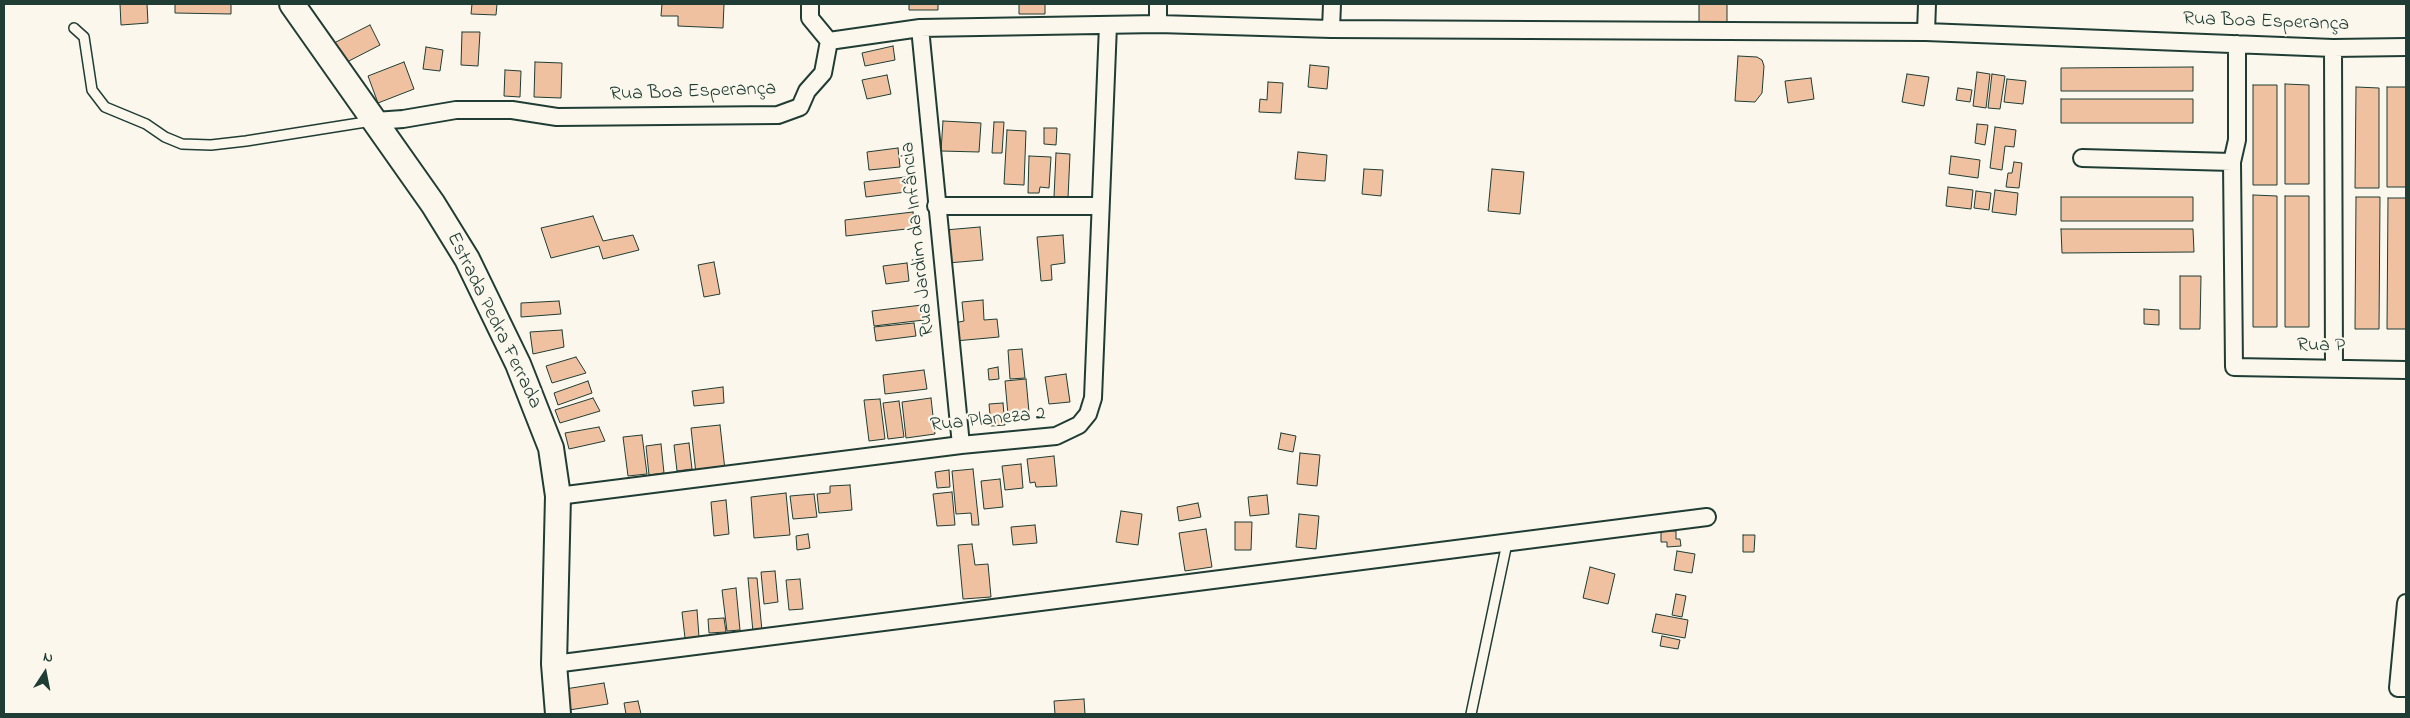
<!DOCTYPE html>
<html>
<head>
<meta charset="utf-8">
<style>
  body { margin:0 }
  #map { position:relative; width:2410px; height:718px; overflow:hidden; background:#fbf7ec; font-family:"Indie Flower",sans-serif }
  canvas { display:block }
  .frame { position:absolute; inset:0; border:5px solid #1f3d34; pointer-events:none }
  .north { position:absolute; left:20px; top:648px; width:50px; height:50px; -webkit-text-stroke:4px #fbf7ec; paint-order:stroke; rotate:11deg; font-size:14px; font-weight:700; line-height:20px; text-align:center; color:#1f3d34 }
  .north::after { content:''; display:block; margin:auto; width:18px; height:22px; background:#1f3d34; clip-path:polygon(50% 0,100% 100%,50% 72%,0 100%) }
</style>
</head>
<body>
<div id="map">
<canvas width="2410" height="718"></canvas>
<div class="frame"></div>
<div class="north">N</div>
</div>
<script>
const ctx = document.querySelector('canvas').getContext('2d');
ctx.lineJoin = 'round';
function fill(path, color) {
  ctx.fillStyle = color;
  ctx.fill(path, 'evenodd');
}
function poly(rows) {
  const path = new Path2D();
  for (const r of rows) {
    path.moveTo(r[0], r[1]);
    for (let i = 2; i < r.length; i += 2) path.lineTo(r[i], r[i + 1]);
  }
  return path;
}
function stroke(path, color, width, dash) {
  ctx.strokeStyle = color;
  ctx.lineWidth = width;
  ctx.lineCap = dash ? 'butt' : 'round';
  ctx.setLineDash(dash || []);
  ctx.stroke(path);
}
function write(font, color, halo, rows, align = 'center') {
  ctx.font = font + ' "Indie Flower",sans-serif';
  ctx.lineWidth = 4.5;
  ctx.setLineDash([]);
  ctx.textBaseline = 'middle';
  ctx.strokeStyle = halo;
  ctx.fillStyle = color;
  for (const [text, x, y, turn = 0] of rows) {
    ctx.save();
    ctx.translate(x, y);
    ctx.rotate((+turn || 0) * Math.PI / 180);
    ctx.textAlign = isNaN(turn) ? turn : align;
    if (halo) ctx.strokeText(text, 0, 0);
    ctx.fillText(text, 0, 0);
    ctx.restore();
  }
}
const building = poly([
  [120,4,147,4,148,23,121,25,120,4],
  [175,4,231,4,231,14,175,13,175,4],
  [472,4,497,4,496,15,471,14,472,4],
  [662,4,724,4,723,28,678,26,678,16,661,16,662,4],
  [909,4,938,4,938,10,909,10,909,4],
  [1019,4,1045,4,1045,14,1019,14,1019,4],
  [1699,4,1727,4,1727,22,1699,22,1699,4],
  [370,25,380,45,345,63,334,43,370,25],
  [462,32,480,32,478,66,461,65,462,32],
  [893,46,895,60,865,66,862,53,893,46],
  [426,47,443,50,440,71,423,69,426,47],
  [1738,56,1757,57,1762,60,1764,66,1762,93,1755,102,1735,101,1738,56],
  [404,62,414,89,378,103,368,76,404,62],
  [535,62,562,63,561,98,534,97,535,62],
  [1310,65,1329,67,1327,89,1308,87,1310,65],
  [2193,67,2193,91,2061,91,2061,68,2193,67],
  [505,70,521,71,520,97,504,96,505,70],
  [1977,72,1990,74,1986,108,1973,106,1977,72],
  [1907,74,1929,77,1924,106,1902,102,1907,74],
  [1992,74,2005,76,2000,109,1988,108,1992,74],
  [887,75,891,94,867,99,862,80,887,75],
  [1811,78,1814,99,1788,103,1785,81,1811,78],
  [2007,79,2026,81,2023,104,2004,102,2007,79],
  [1268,82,1283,83,1281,113,1259,112,1260,99,1267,100,1268,82],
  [2285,84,2309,85,2309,184,2285,184,2285,84],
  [2253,85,2277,85,2277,185,2253,185,2253,85],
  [2356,87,2379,88,2379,188,2355,188,2356,87],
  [2387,87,2406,87,2406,187,2387,187,2387,87],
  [1958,88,1972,90,1970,102,1956,100,1958,88],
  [2061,99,2193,99,2193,123,2061,123,2061,99],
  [943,121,981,123,979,152,941,151,943,121],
  [994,122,1004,122,1002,153,992,153,994,122],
  [1977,124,1988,125,1985,145,1975,143,1977,124],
  [1995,127,2016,130,2014,147,2005,146,2002,170,1990,168,1995,127],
  [1044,128,1057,128,1056,145,1044,144,1044,128],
  [1007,130,1026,131,1024,185,1004,184,1007,130],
  [898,148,900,167,869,170,867,152,898,148],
  [1298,152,1327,155,1325,181,1295,179,1298,152],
  [1056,153,1070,154,1068,198,1054,197,1056,153],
  [1029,156,1051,157,1049,188,1040,187,1039,193,1028,193,1029,156],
  [1951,156,1980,160,1978,178,1949,174,1951,156],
  [2014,162,2022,163,2019,188,2006,187,2008,173,2012,173,2014,162],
  [1364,169,1383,170,1381,196,1362,194,1364,169],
  [1492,169,1524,172,1520,214,1488,211,1492,169],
  [905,177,906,192,866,197,864,182,905,177],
  [1948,187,1973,190,1971,209,1946,206,1948,187],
  [1995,190,2018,193,2016,215,1992,212,1995,190],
  [1976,191,1991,193,1989,210,1974,208,1976,191],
  [2253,195,2277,196,2277,327,2253,327,2253,195],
  [2285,196,2309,196,2309,327,2285,327,2285,196],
  [2061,197,2193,197,2193,221,2061,221,2061,197],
  [2356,197,2380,197,2379,329,2355,329,2356,197],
  [2388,198,2406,198,2406,329,2387,329,2388,198],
  [913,212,915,228,846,236,845,220,913,212],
  [593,216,603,241,633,235,639,250,603,259,599,246,551,258,541,228,593,216],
  [980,227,983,260,948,263,945,230,980,227],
  [2061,229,2193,229,2194,252,2062,253,2061,229],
  [1063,235,1065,263,1051,265,1052,280,1041,281,1037,237,1063,235],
  [714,262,720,294,704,297,698,265,714,262],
  [907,263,909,281,886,284,883,266,907,263],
  [2180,276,2201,276,2200,329,2180,329,2180,276],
  [983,300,984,320,997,319,999,337,955,341,954,323,964,321,962,302,983,300],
  [559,301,561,314,521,317,521,303,559,301],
  [922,305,924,320,874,326,872,311,922,305],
  [2144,309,2159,310,2159,325,2144,324,2144,309],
  [914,323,916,336,876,341,874,327,914,323],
  [562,330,564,347,533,354,530,332,562,330],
  [1022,349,1025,378,1010,379,1008,350,1022,349],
  [576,357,586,373,552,383,546,366,576,357],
  [998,367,999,379,989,380,988,369,998,367],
  [924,370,927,389,885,394,883,375,924,370],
  [1066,374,1070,402,1049,404,1045,377,1066,374],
  [1026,379,1029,412,1008,415,1005,381,1026,379],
  [588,381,592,393,558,405,554,393,588,381],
  [723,387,724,403,694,406,692,391,723,387],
  [593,398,600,411,560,423,555,410,593,398],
  [931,398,935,434,906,438,902,402,931,398],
  [880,399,885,439,869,441,864,400,880,399],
  [899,401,904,437,888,439,883,403,899,401],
  [1003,403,1005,425,991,426,989,404,1003,403],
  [720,425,725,470,696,474,691,428,720,425],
  [599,427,605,441,569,449,565,433,599,427],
  [1281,433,1296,436,1293,452,1278,449,1281,433],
  [642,435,647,474,628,476,623,437,642,435],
  [689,443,692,469,677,471,674,445,689,443],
  [661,444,664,473,649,475,646,446,661,444],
  [1300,453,1320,455,1317,486,1297,484,1300,453],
  [1054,456,1057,486,1036,487,1035,482,1030,483,1027,459,1054,456],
  [1021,464,1023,488,1005,490,1002,466,1021,464],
  [973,469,979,525,972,525,971,513,956,514,952,471,973,469],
  [949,470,950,487,937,488,935,472,949,470],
  [1000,479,1003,507,984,509,981,481,1000,479],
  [850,485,852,510,819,513,817,494,830,493,830,486,850,485],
  [952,492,955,525,937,526,933,494,952,492],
  [786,493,790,535,754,538,751,497,786,493],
  [814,494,817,517,793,519,790,496,814,494],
  [1267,495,1269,514,1250,516,1248,497,1267,495],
  [726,500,729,534,714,536,711,502,726,500],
  [1198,503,1201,517,1179,521,1177,507,1198,503],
  [1121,511,1142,514,1138,545,1116,542,1121,511],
  [1299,514,1319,516,1316,549,1296,547,1299,514],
  [1235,522,1252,522,1251,550,1235,550,1235,522],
  [1035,525,1037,543,1013,545,1011,527,1035,525],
  [1206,529,1212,567,1185,571,1179,533,1206,529],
  [1661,531,1676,531,1676,539,1680,539,1681,546,1667,547,1667,542,1661,542,1661,531],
  [808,534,810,548,797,550,796,536,808,534],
  [1743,535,1755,535,1754,552,1743,552,1743,535],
  [972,544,975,565,988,564,991,597,963,599,958,545,972,544],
  [1677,551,1695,554,1692,573,1674,570,1677,551],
  [1590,567,1615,574,1608,604,1583,598,1590,567],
  [775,571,778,602,764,604,761,572,775,571],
  [748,578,757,578,762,631,753,632,748,578],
  [800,579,803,609,789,610,786,580,800,579],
  [736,588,740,630,727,631,722,590,736,588],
  [1676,594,1686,596,1682,617,1672,615,1676,594],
  [697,610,699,637,685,638,682,612,697,610],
  [1656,614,1688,620,1685,638,1652,632,1656,614],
  [724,618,726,632,709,633,708,619,724,618],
  [1662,636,1680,640,1678,649,1660,646,1662,636],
  [604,683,608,704,569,710,565,689,604,683],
  [1084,699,1085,714,1055,714,1054,701,1084,699],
  [638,701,641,714,626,714,624,703,638,701]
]);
fill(building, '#f0c1a0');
stroke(building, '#1f3d34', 1);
const lane = poly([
  [74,28,84,37,92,90,105,107,146,124,165,137,182,144,211,145,246,141,372,121],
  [1471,714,1507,543]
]);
const street = poly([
  [810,4,810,18,829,41],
  [1158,4,1158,24],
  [920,28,961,445],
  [1331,29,1332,4],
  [1926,32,1927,4],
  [2237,44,2237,140,2232,162,2234,367,2406,370],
  [2333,48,2334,368],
  [375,121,403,119,456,110,512,110,557,117,778,115,800,107,807,91,823,73,829,41,920,28,1158,24,1331,29,1926,32,2333,48,2406,47],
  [2082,158,2232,162],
  [936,206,1100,206],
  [558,496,961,445,1056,436,1079,425,1088,414,1093,398,1108,25],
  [2406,603,2398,688,2406,688],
  [554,664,1707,517]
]);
const secondary = poly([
  [292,4,433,204,467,259,518,364,551,448,558,496,554,664,558,714]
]);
stroke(lane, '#1f3d34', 12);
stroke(street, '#1f3d34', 20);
stroke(secondary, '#1f3d34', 28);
stroke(lane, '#fbf7ec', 9);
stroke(street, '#fbf7ec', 16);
stroke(secondary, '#fbf7ec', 24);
write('20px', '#1f3d34', '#fbf7ec', [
  ["Rua Boa Esperança",2266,23,2],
  ["Rua Boa Esperança",693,93,-2],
  ["Rua Jardim da Infância",919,239,-96],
  ["Estrada Pedra Ferrada",493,321,64],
  ["Rua P",2321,347,1],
  ["Rua Planeza 2",988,421,-6]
]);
</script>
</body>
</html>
